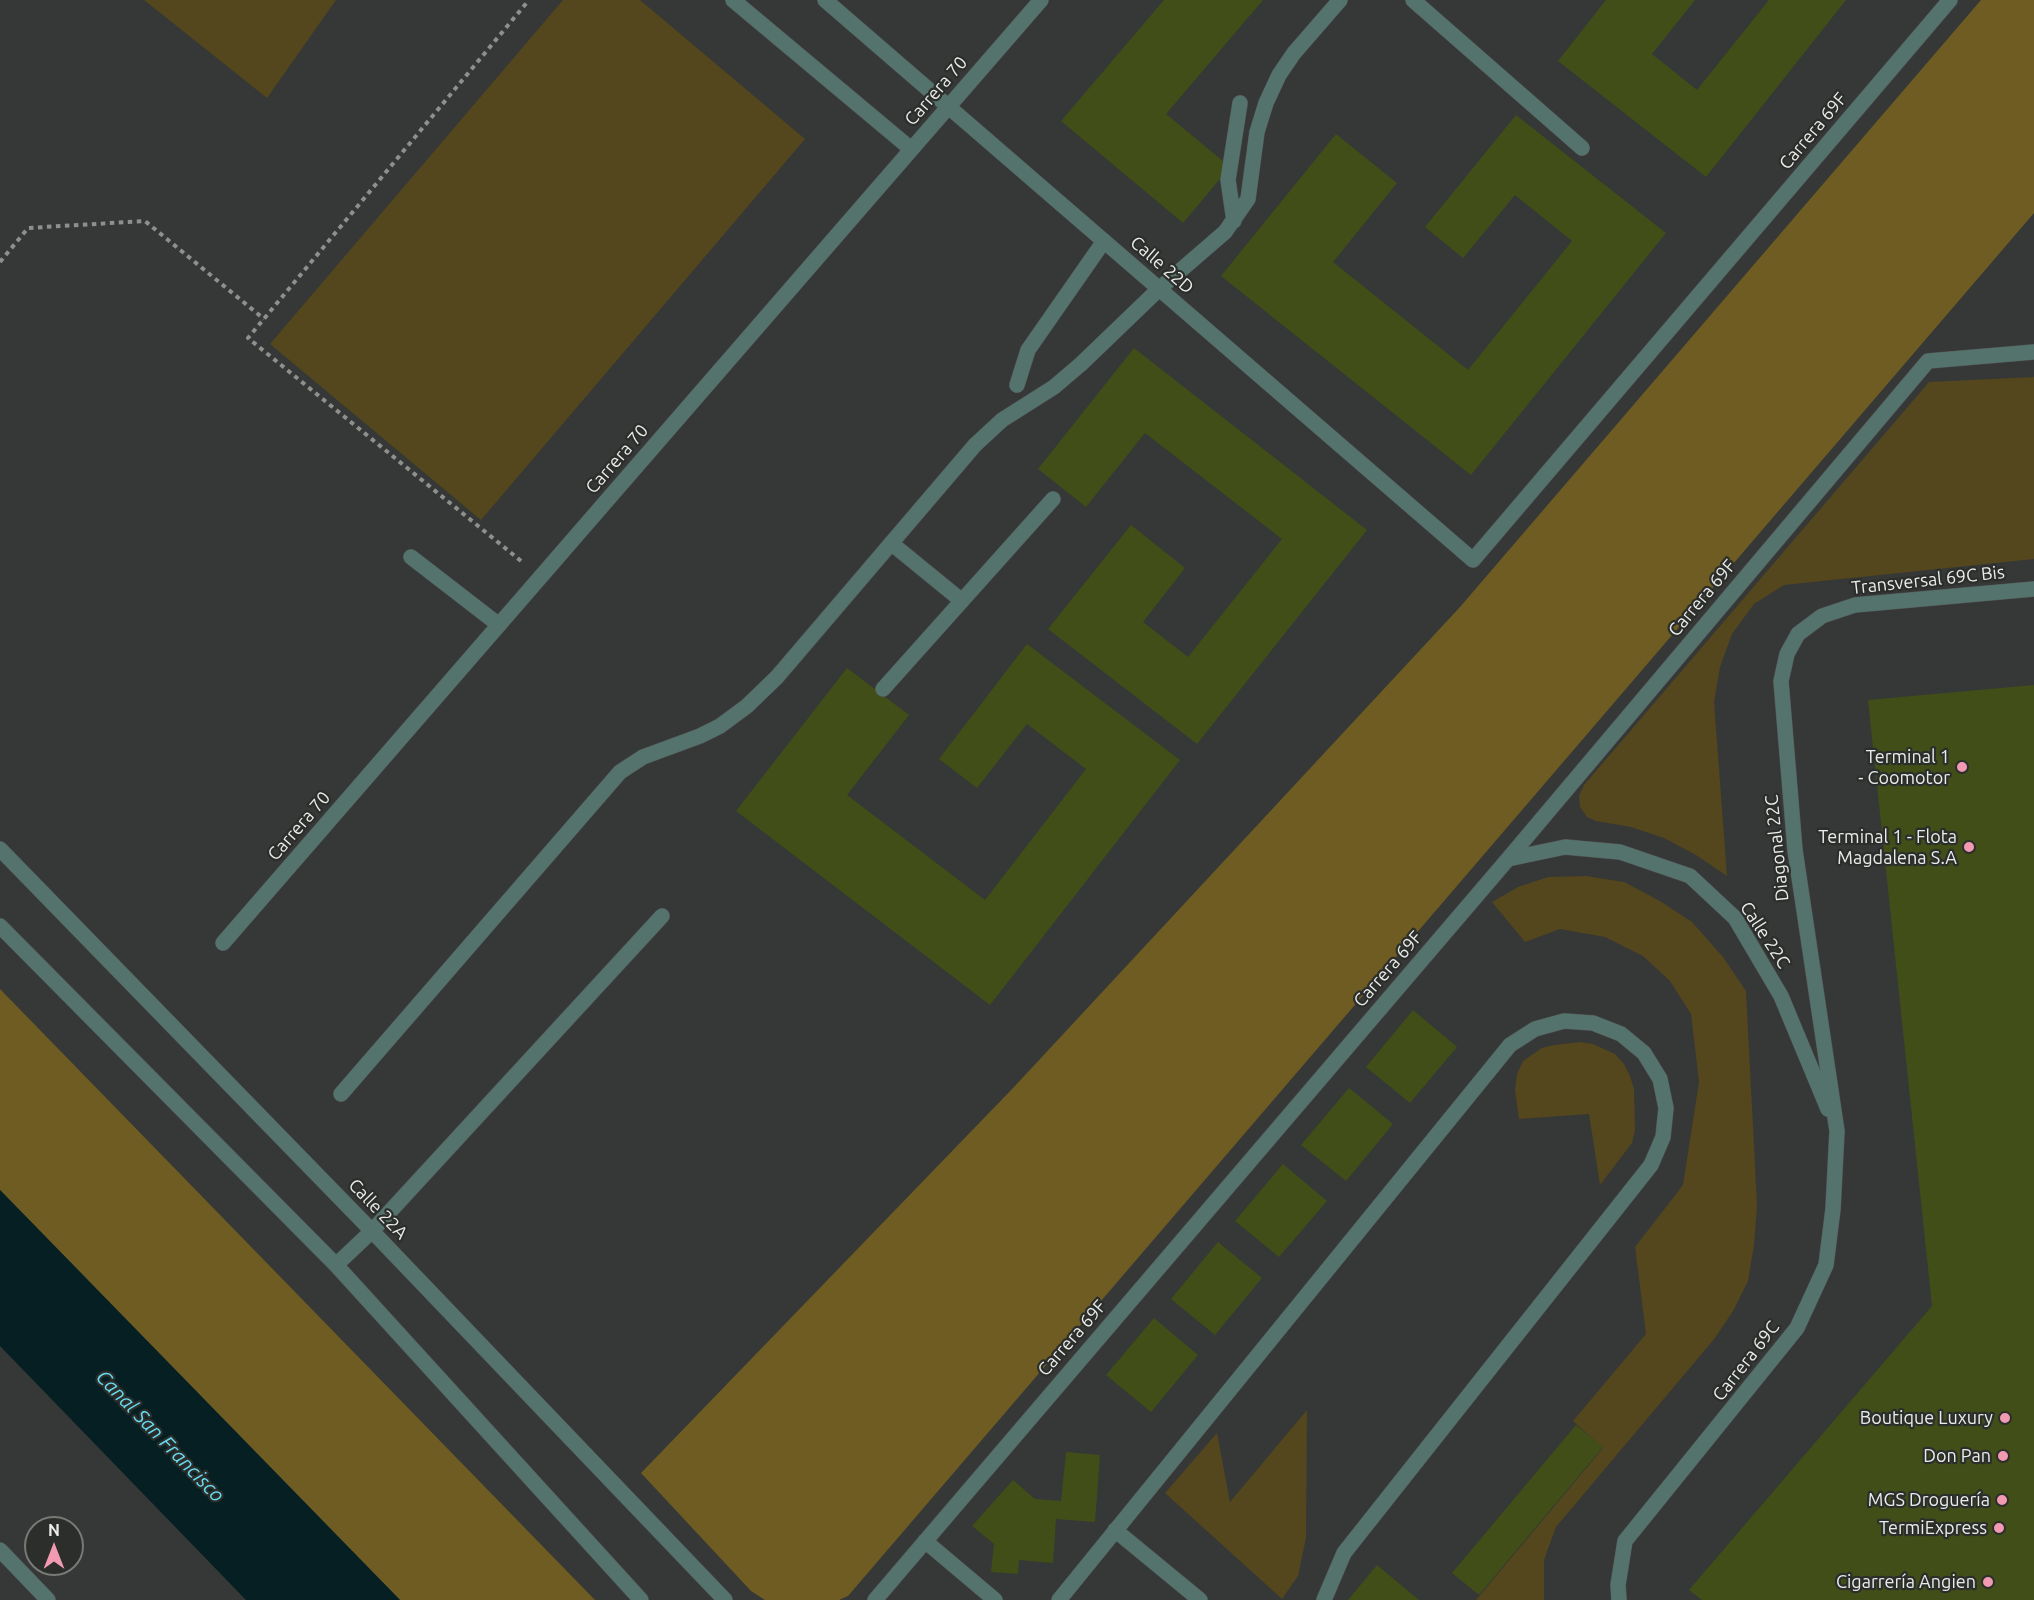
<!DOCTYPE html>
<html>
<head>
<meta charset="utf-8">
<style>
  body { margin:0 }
  #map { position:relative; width:2034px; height:1600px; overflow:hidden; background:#353836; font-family:Ubuntu,sans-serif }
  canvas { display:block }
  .north { position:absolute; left:24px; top:1516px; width:60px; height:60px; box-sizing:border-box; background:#2b2e2b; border:2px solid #777a77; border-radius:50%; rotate:0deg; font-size:16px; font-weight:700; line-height:24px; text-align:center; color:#eaecea }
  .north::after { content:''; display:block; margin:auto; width:21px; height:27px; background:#f19ab2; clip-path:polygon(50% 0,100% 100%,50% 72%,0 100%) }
</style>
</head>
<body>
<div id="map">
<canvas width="2034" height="1600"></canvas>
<div class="north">N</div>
</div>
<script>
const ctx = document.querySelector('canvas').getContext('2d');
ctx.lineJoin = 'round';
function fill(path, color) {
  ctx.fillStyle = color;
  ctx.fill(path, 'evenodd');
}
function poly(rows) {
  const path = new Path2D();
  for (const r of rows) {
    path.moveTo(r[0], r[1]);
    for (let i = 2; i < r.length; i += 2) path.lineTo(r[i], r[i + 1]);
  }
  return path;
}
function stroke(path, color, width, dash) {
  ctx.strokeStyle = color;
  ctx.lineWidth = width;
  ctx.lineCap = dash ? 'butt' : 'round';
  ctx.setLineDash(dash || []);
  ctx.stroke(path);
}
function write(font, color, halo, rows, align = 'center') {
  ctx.font = font + ' Ubuntu,sans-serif';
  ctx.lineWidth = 4.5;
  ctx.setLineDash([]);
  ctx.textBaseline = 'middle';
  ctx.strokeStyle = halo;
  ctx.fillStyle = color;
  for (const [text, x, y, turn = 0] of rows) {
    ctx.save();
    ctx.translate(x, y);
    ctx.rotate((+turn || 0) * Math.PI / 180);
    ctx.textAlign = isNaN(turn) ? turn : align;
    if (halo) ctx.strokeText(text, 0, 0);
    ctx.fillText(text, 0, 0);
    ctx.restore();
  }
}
fill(poly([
  [144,0,336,0,267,98],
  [563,0,640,0,805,139,481,520,270,344],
  [2034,377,2034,559,1784,585,1754,604,1732,634,1720,667,1714,702,1727,876,1696,855,1664,838,1631,827,1596,821,1587,817,1580,807,1579,796,1584,785,1929,382],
  [1586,876,1624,882,1660,901,1692,922,1723,957,1746,991,1757,1205,1754,1245,1748,1281,1733,1311,1715,1338,1556,1527,1544,1560,1544,1600,1476,1600,1603,1448,1573,1421,1646,1334,1635,1247,1683,1185,1699,1082,1691,1014,1670,981,1643,956,1605,937,1560,929,1525,942,1492,902,1518,887,1548,877],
  [1580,1042,1593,1044,1615,1054,1624,1064,1630,1076,1634,1089,1635,1130,1632,1143,1600,1185,1589,1114,1519,1119,1515,1090,1517,1074,1523,1061,1542,1048,1554,1045],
  [1307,1410,1306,1538,1298,1576,1282,1599,1165,1493,1217,1433,1230,1502]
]), '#54461d');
fill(poly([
  [1981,0,2034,0,2034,213,848,1596,839,1600,765,1600,751,1591,641,1473,1014,1087,1460,607],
  [0,989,595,1600,400,1600,0,1190]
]), '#6e5c22');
fill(poly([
  [0,1190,400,1600,246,1600,0,1346]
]), '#061f23');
fill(poly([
  [1164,0,1263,0,1166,114,1230,167,1183,223,1061,121],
  [1606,0,1695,0,1652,54,1697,90,1769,0,1846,0,1706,177,1558,61],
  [1516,115,1666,233,1471,475,1221,276,1336,134,1397,183,1333,262,1468,370,1572,241,1515,195,1463,258,1425,227],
  [1134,348,1367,530,1197,744,1048,629,1131,525,1185,568,1143,622,1188,657,1282,539,1145,433,1086,507,1038,469],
  [1027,644,1180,760,990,1005,736,811,847,668,909,715,847,795,985,900,1086,769,1027,724,977,788,939,759],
  [2034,685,2034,1600,1702,1600,1689,1590,1932,1306,1868,700],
  [1413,1010,1457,1047,1410,1103,1366,1067],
  [1349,1088,1393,1124,1346,1181,1301,1145],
  [1283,1164,1327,1201,1279,1257,1235,1221],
  [1218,1242,1262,1278,1215,1335,1171,1299],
  [1154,1318,1198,1355,1151,1412,1106,1375],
  [1576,1425,1603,1447,1479,1595,1452,1573],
  [1066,1452,1100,1455,1095,1522,1056,1519,1053,1563,1019,1560,1018,1574,991,1572,994,1544,972,1526,1013,1480,1035,1499,1061,1501],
  [1377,1565,1419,1600,1348,1600]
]), '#414e18');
const service = poly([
  [1413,0,1582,148],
  [1234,221,1228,180,1240,103],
  [1017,385,1028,350,1104,241],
  [891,543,962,601],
  [411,557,499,625],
  [883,689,1053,499],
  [0,849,372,1231,725,1600],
  [1508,859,1565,847,1620,852,1690,876,1735,918,1781,996,1828,1109],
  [0,926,336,1265,641,1600],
  [341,1094,620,772,643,757,700,736,720,726,747,706,777,677,975,445,1002,420,1054,387,1081,364,1159,289,1225,232,1248,199,1257,132,1266,103,1279,75,1294,53,1340,0],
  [336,1265,372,1231,662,916],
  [1115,1530,1200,1600],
  [925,1541,995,1600],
  [0,1550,48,1600],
  [875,1600,1508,859,1928,361,2034,352],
  [1059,1600,1510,1045,1535,1029,1564,1021,1593,1023,1621,1034,1644,1053,1660,1079,1666,1108,1663,1137,1651,1165,1344,1553,1324,1600],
  [1619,1600,1618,1585,1625,1541,1797,1328,1826,1265,1833,1209,1837,1131,1795,850,1781,681,1787,654,1798,634,1822,616,1855,605,2034,589]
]);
const minor = poly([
  [733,0,911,149],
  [825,0,1473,560,1950,0],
  [223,943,1041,0]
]);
stroke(service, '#525553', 16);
stroke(minor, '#525553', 16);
stroke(poly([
  [0,262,28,228,145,221,264,319],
  [521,561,248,338,529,0]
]), '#8e908e', 4, [4.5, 4.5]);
stroke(service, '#55736d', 15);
stroke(minor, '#55736d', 15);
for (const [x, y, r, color] of [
  [1962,767,6,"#f19ab2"],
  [1969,847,6,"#f19ab2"],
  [2005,1418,6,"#f19ab2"],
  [2003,1456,6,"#f19ab2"],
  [2002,1500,6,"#f19ab2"],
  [1999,1528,6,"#f19ab2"],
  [1988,1582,6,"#f19ab2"]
]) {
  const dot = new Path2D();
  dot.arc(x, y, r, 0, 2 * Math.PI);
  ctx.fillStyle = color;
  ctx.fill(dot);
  stroke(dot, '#2b2e2b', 2);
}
write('18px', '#eaecea', '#2b2e2b', [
  ["Carrera 70",936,91,-49],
  ["Carrera 69F",1813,131,-50],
  ["Calle 22D",1162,265,41],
  ["Carrera 70",617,459,-49],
  ["Transversal 69C Bis",1928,580,-6],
  ["Carrera 69F",1702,598,-50],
  ["Carrera 70",299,826,-49],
  ["Diagonal 22C",1777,848,-96],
  ["Calle 22C",1765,935,57],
  ["Carrera 69F",1388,969,-49],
  ["Calle 22A",378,1209,46],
  ["Carrera 69F",1072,1338,-49],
  ["Carrera 69C",1746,1361,-52]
]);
write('18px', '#eaecea', '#2b2e2b', [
  ["Terminal 1",1950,757],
  ["- Coomotor",1950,778],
  ["Terminal 1 - Flota",1957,837],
  ["Magdalena S.A",1957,858],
  ["Boutique Luxury",1993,1418],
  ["Don Pan",1991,1456],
  ["MGS Droguería",1990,1500],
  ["TermiExpress",1987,1528],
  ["Cigarrería Angien",1976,1582]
], 'right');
write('italic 20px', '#66dcf1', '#2b2e2b', [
  ["Canal San Francisco",160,1436,46]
]);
</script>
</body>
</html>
